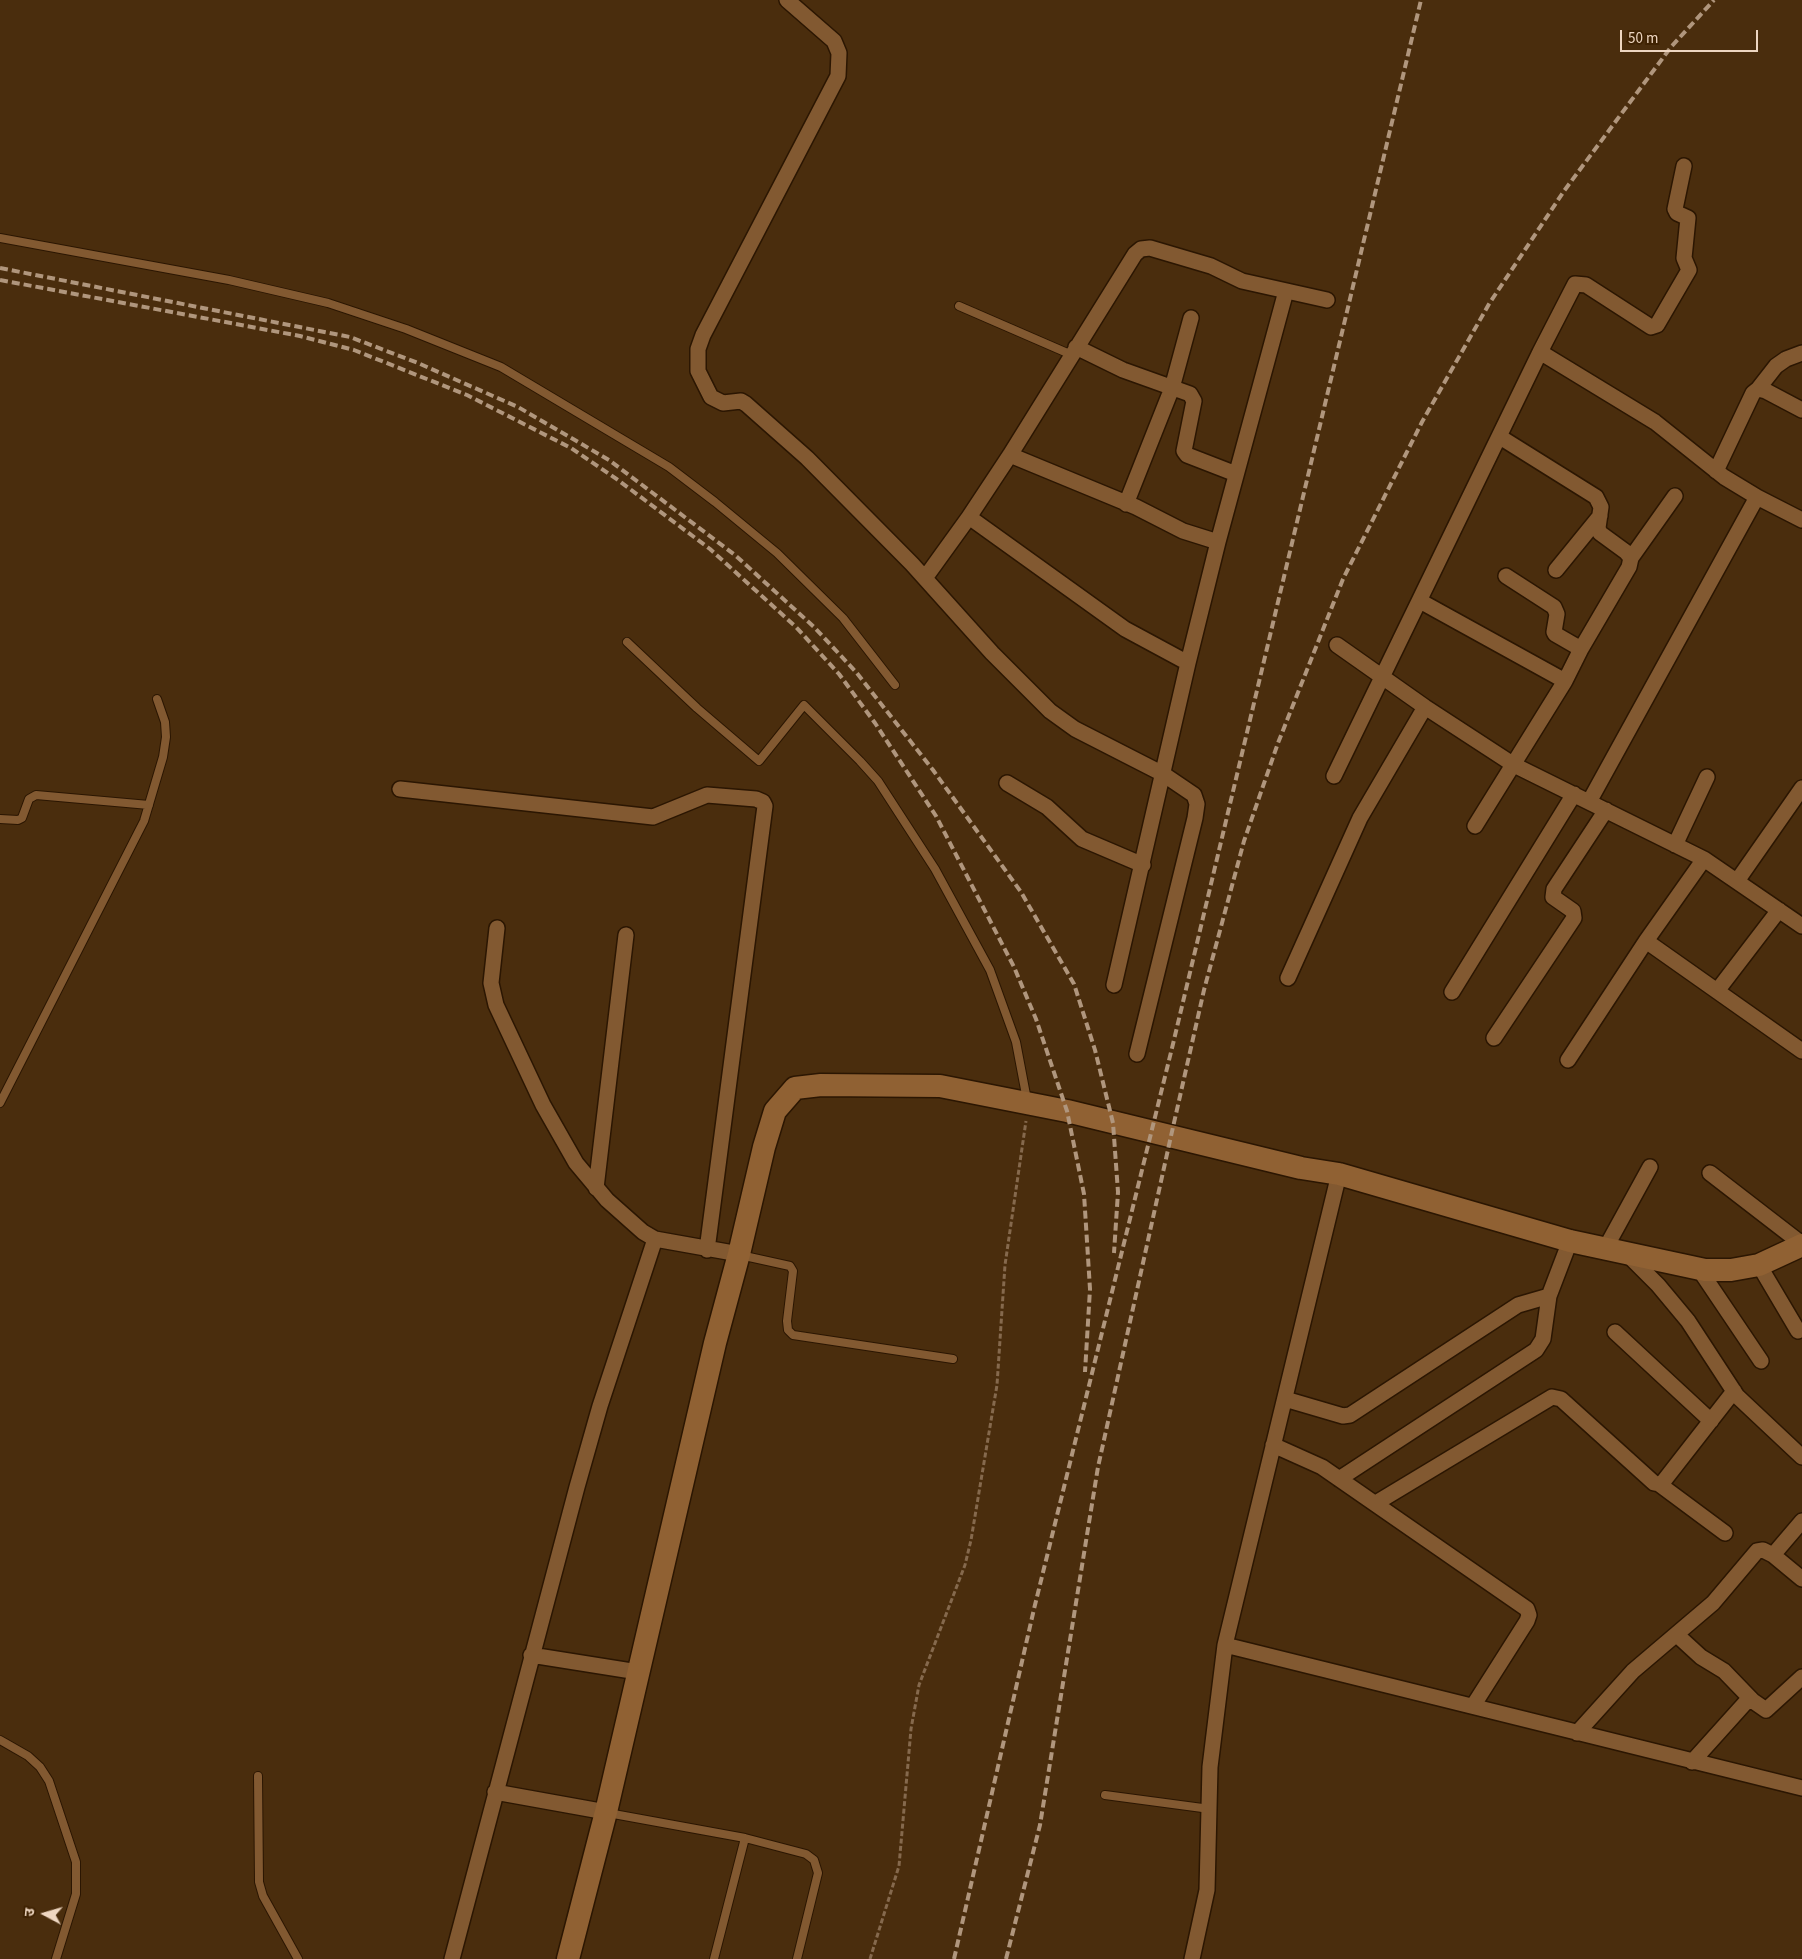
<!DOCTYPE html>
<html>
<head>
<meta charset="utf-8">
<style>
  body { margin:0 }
  #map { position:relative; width:1802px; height:1959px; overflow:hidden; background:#4a2d0d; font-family:"Source Sans 3","Noto Sans Devanagari",sans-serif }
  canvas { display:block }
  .north { position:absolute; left:20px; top:1889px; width:50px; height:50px; -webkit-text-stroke:4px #3f2202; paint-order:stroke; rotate:276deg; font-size:14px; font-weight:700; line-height:20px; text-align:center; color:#eed6c1 }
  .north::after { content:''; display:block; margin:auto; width:18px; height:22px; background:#eed6c1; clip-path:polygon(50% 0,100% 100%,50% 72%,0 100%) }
  .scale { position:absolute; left:1620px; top:30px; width:138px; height:22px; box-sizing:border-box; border:2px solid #eed6c1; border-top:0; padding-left:6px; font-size:15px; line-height:18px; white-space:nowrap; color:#eed6c1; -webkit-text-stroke:4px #3f2202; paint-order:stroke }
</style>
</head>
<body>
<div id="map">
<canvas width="1802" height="1959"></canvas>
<div class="north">उ</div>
<div class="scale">50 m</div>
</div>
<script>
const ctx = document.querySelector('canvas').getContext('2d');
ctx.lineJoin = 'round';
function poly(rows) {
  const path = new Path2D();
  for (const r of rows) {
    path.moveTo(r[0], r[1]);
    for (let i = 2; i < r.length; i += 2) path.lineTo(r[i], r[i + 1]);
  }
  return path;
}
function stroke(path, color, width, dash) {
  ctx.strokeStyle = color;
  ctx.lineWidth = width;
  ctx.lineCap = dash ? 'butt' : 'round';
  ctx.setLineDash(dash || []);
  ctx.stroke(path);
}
const lane = poly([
  [0,238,229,280,328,303,406,329,501,367,669,467,715,502,777,553,843,618,895,685],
  [959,306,1072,355],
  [627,642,697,708,759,761,804,705,860,761,878,781,935,869,990,970,1016,1042,1027,1100],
  [0,819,18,820,22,818,29,799,36,795,149,805],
  [0,1103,144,821,163,757,166,737,165,722,157,699],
  [740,1255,790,1266,793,1271,787,1321,788,1330,793,1335,953,1359],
  [0,1740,28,1756,40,1767,49,1781,76,1862,76,1894,56,1959],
  [258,1776,259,1882,263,1896,298,1959],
  [1105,1795,1210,1809],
  [608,1813,745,1838,806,1854,814,1860,818,1873,797,1959],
  [714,1959,745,1838]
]);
const street = poly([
  [787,0,834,41,839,53,838,76,703,335,698,349,698,371,711,397,723,403,741,401,746,404,807,458,912,564,992,653,1050,711,1075,729,1163,774,1194,795,1197,804,1195,818,1137,1054],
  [1076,347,1123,370,1190,394,1194,401,1184,451,1187,455,1236,474],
  [1540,352,1575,284,1586,285,1651,327,1657,325,1689,270,1684,258,1688,218,1677,213,1675,209,1684,166],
  [1758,389,1776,366,1786,359,1802,353],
  [1010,455,1136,507,1183,531,1218,542],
  [1716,471,1753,393,1758,389,1766,391,1802,410],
  [1126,504,1172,388,1191,318],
  [969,517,1125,629,1188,663],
  [1631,558,1675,496],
  [1556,570,1600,516],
  [1506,576,1554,607,1557,614,1554,632,1555,634,1581,649],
  [925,578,969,517,1010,455,1135,254,1141,249,1150,248,1211,266,1242,281,1327,300],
  [1420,601,1565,681],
  [1337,645,1425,707,1514,765,1704,859,1802,926],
  [1334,776,1540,352,1655,422,1724,477,1757,497,1802,520],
  [1007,783,1047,807,1082,839,1143,865],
  [400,789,653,817,707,795,756,799,763,802,765,806,707,1250],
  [1589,802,1757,497],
  [1475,826,1565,681,1581,649,1629,567,1631,558,1626,552,1600,533,1598,528,1601,507,1596,497,1500,437],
  [1675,845,1707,777],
  [1737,881,1802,788],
  [497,928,491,983,496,1005,543,1105,576,1163,607,1200,643,1232,655,1239,739,1254],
  [1646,941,1802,1051],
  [1288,978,1360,818,1425,707],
  [1114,985,1188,663,1218,542,1286,291],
  [1717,991,1779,910],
  [1452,992,1574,794],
  [1494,1038,1574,918,1573,911,1553,897,1554,889,1606,810],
  [1568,1060,1646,941,1704,859],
  [1710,1173,1802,1244],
  [596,1188,626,935],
  [1605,1249,1650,1167],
  [1627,1254,1658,1285,1688,1321,1737,1396,1802,1457],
  [1759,1265,1798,1331],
  [1699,1269,1761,1361],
  [1615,1332,1711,1421],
  [1285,1399,1343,1416,1350,1415,1518,1305,1549,1296],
  [1273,1445,1322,1467,1527,1609,1529,1615,1527,1621,1473,1706],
  [1339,1479,1536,1350,1543,1339,1549,1296,1570,1241],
  [1659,1484,1725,1533],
  [1376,1503,1552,1397,1561,1399,1654,1483,1659,1484,1663,1482,1734,1391],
  [1773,1555,1802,1521],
  [1677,1635,1701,1657,1724,1671,1753,1701],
  [1225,1645,1802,1788],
  [531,1655,638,1672],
  [1577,1733,1633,1671,1713,1603,1757,1551,1763,1550,1773,1555,1802,1579],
  [1692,1762,1746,1702,1753,1701,1766,1710,1802,1677],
  [495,1792,606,1812],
  [452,1959,577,1487,600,1406,655,1239],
  [1192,1959,1207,1890,1210,1767,1225,1645,1339,1174]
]);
const secondary = poly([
  [568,1959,606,1812,715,1343,739,1254,764,1147,775,1111,795,1088,821,1085,940,1086,1067,1111,1301,1168,1339,1174,1570,1241,1705,1270,1731,1270,1759,1265,1802,1245]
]);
stroke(lane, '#2b1602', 10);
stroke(street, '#2b1602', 18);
stroke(secondary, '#2b1602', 25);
stroke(poly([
  [870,1959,899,1866,911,1729,919,1685,965,1565,971,1540,997,1385,1005,1265,1026,1121]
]), '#85694d', 3, [5, 2.5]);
stroke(lane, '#825931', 8);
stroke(street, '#825931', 15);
stroke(secondary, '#906133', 22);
stroke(poly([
  [0,268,350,337,418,363,518,407,609,460,735,555,814,627,856,672,933,770,1021,892,1074,984,1095,1050,1113,1123,1118,1192,1114,1253],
  [0,280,300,336,354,350,467,395,571,448,618,480,710,549,796,627,839,674,875,723,936,816,1014,967,1036,1019,1067,1111,1084,1194,1090,1289,1085,1372],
  [954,1959,1034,1609,1173,1044,1421,0],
  [1006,1959,1040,1825,1098,1467,1171,1136,1204,990,1244,841,1278,743,1343,579,1422,422,1489,304,1564,191,1671,47,1714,0]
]), '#b0967d', 4, [8, 4]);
</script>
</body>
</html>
